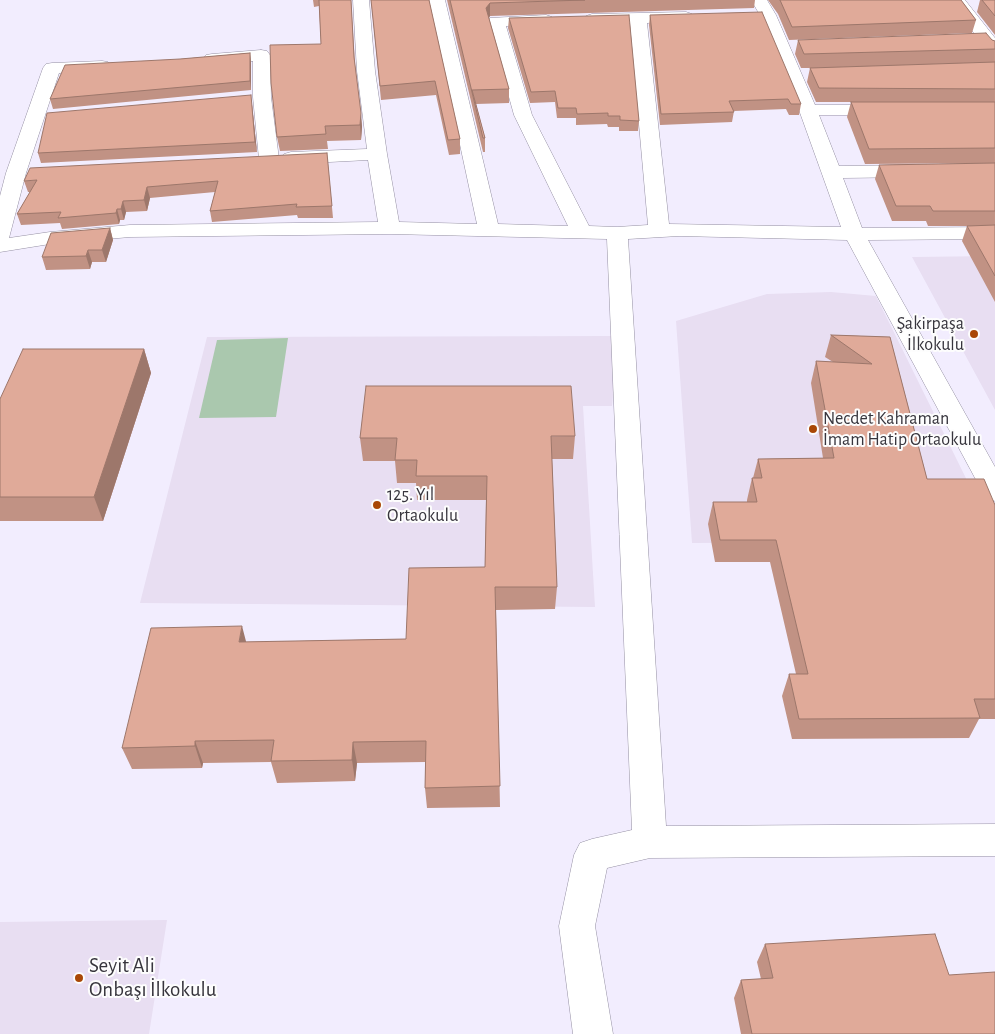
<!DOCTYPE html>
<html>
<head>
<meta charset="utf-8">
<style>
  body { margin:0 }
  canvas { display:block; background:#f2edfe }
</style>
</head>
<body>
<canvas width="995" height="1034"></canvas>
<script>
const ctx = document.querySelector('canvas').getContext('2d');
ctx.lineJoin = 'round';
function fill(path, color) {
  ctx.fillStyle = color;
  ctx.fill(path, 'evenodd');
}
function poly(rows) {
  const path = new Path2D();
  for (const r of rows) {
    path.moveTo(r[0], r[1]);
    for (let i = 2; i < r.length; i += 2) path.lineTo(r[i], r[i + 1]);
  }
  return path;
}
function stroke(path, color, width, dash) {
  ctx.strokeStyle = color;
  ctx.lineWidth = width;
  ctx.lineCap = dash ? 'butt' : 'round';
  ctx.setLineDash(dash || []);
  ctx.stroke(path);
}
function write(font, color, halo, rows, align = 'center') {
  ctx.font = font + ' "Alegreya Sans",sans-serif';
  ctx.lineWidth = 4;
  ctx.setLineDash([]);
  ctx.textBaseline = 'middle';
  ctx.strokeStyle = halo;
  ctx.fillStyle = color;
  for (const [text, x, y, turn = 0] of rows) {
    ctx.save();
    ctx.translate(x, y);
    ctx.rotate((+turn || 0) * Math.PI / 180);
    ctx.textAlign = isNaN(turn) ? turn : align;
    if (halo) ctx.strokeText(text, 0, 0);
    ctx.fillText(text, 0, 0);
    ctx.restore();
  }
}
fill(poly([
  [995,256,995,410,912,257],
  [831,292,876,296,995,537,995,541,692,543,676,321,767,294],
  [618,336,612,406,583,406,595,607,140,603,207,337],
  [167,920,149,1034,0,1034,0,922]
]), '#e8def2');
fill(poly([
  [288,338,276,417,199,418,217,340]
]), '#aac8ae');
const street = poly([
  [353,0,369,0,375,71,387,154,399,222,477,224,429,0,445,0,498,224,568,226,514,115,488,21,490,18,546,15,552,17,554,20,552,23,546,25,506,26,532,115,589,226,617,227,648,225,630,23,592,24,586,22,584,19,586,16,592,14,686,12,692,14,694,17,692,20,647,23,669,224,841,227,799,110,760,15,751,0,767,0,776,15,815,105,886,105,892,106,895,110,892,114,886,115,819,115,839,166,914,165,921,167,924,171,921,175,914,177,843,178,862,228,995,227,995,239,868,240,995,467,995,501,985,498,982,491,847,240,679,236,628,239,666,826,995,824,995,856,650,858,607,868,595,926,613,1034,573,1034,559,926,574,855,580,843,592,839,632,830,607,239,390,234,130,237,50,244,0,252,0,196,6,173,43,68,46,64,52,63,102,61,108,62,111,66,108,70,102,71,59,73,26,173,9,238,50,232,130,225,378,222,368,160,291,164,284,162,281,158,284,154,291,152,367,149,357,71,353,0],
  [949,0,965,0,995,38,995,54,989,53,949,0],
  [261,50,267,51,270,55,271,97,279,159,276,163,269,165,262,163,259,159,253,97,253,61,212,64,206,63,203,59,206,55,212,54,261,50]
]);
stroke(street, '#9590a3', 1);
fill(street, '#fff');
fill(poly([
  [313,0,351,0,355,65,362,127,361,140,327,141,328,149,280,151,277,137,321,44,319,6,314,7],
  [371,0,429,0,460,139,460,154,449,155,436,95,381,100],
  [447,0,755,0,754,8,490,16,489,18,509,89,509,103,476,104,485,138,485,152,483,152],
  [768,0,961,0,976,20,972,33,789,40,778,14],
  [980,0,995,0,995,35,977,12],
  [650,15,801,104,799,115,789,115,786,109,734,111,732,122,660,125,649,25],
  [509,18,639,121,638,131,619,131,619,127,608,127,607,124,576,125,576,118,557,118,555,102,530,103,508,28],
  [798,40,992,40,995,41,995,163,865,164,847,117,851,102,879,102,816,102,807,82,810,68,801,68,795,54],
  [250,53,251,63,251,90,53,109,50,99,180,59],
  [252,105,257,152,41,163,38,153],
  [327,153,333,218,298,218,297,215,212,222,210,211,215,192,150,198,147,211,126,212,124,220,120,220,119,224,62,229,60,223,21,225,17,214,30,192,28,192,24,181],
  [995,163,995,302,962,241,967,226,986,226,928,226,926,221,892,221,875,179,879,165],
  [110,228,113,240,106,262,92,262,90,269,46,270,42,257],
  [831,335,890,337,927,479,995,505,995,719,979,719,969,738,792,739,782,696,789,674,796,674,770,562,715,562,708,524,713,502,747,502,747,500,752,478,753,478,758,459,823,458,811,383,816,361,833,362,825,357],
  [144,349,151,373,103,521,0,521,0,399],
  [575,436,573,459,552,459,557,587,555,609,496,610,500,807,427,808,425,788,425,762,357,763,355,781,277,783,271,762,203,763,202,768,132,769,122,748,246,642,406,639,485,567,486,500,417,500,416,483,397,483,395,461,363,461,360,438],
  [765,944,949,975,995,1034,741,1034,734,998,741,980,761,979,757,962]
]), '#c19284');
fill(poly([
  [490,3,490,16,486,22,486,8],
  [250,53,251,63,251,90,250,81],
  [251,95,252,105,257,152,255,142],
  [361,113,362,127,361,140,360,125],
  [147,187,150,198,147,211,144,200],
  [123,201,126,212,124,220,121,209],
  [117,209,120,220,119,224,116,213],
  [110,228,113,240,106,262,102,250],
  [88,250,92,262,90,269,86,256],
  [144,349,151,373,103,521,94,497],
  [242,626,248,649,239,642],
  [195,741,203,763,202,768,195,746],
  [353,742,357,763,355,781,352,760]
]), '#9d776b');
const building = poly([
  [319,0,351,0,354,57,361,113,360,125,325,126,326,134,277,137,271,83,270,45,321,44,319,0],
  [371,0,429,0,460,139,448,140,435,81,380,86,371,0],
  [450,0,585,0,490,3,486,8,509,89,472,90,485,138,483,138,450,0],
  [780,0,961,0,976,20,792,27,780,0],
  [982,0,995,0,995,16,982,0],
  [762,12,801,104,791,104,788,99,729,101,734,112,661,114,650,15,762,12],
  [629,15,639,121,620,120,620,116,608,116,608,113,577,114,576,108,558,108,555,91,531,92,509,18,629,15],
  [986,33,992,40,995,41,995,49,804,54,798,40,986,33],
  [250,53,250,81,50,99,65,65,180,59,250,53],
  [995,62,995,89,819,88,810,68,995,62],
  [251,95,255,142,38,153,47,113,251,95],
  [851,102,995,102,995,148,869,149,851,102],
  [327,153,332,206,296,207,297,204,210,211,218,181,147,187,144,200,123,201,121,209,117,209,116,213,58,218,61,212,17,214,37,180,24,181,30,168,327,153],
  [995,163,995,211,933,211,930,206,896,206,879,165,995,163],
  [995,225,995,276,967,226,995,225],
  [110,228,102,250,88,250,86,256,42,257,51,233,110,228],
  [831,335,890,337,927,479,984,479,995,505,995,699,974,699,980,718,799,719,789,674,808,674,776,540,720,540,713,502,757,502,752,478,762,478,758,459,834,458,816,361,872,364,831,335],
  [23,349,144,349,94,497,0,497,0,399,23,349],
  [366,386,571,386,575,436,551,436,557,587,495,587,500,786,425,788,426,741,353,742,352,760,271,761,274,740,195,741,195,746,122,748,151,628,242,626,239,642,406,639,409,568,485,567,487,476,416,476,417,460,395,460,397,438,360,438,366,386],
  [935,934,949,975,995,972,995,1034,752,1034,741,980,773,978,765,944,935,934]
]);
fill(building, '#e0aa99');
stroke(building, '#9d776b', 1);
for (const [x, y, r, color] of [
  [974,334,5,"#a94706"],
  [813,429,5,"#a94706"],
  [377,505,5,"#a94706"],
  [79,978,5,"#a94706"]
]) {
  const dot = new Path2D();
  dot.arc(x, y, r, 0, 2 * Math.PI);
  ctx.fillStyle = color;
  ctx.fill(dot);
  stroke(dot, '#fdfdfd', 2);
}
write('18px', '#37353d', '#fdfdfd', [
  ["Şakirpaşa",964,324,"right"],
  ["İlkokulu",964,345,"right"],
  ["Necdet Kahraman",823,419],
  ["İmam Hatip Ortaokulu",823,440],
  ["125. Yıl",387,495],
  ["Ortaokulu",387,516]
], 'left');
write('21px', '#37353d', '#fdfdfd', [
  ["Seyit Ali",89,966],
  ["Onbaşı İlkokulu",89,990]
], 'left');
</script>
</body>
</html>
